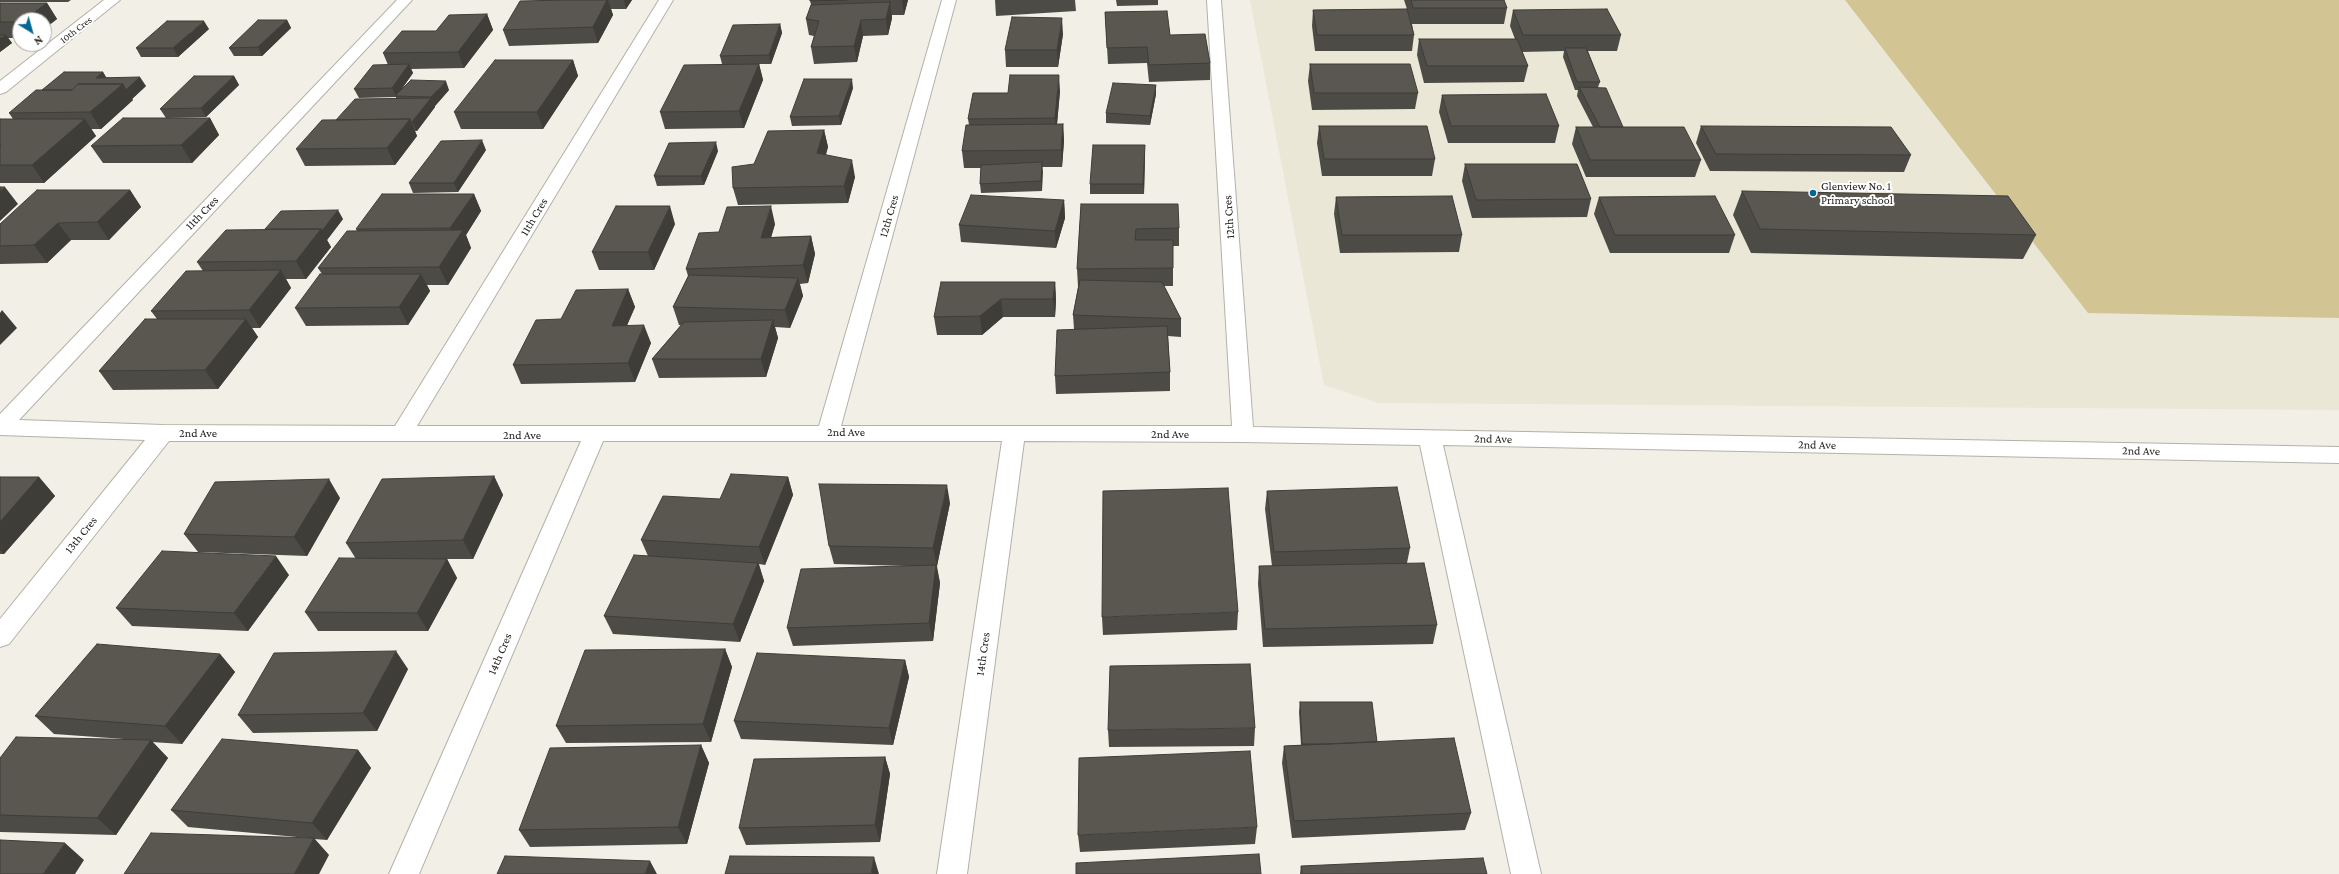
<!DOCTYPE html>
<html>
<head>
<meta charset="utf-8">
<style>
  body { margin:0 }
  #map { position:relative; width:2339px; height:874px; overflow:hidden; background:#f2efe6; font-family:"Crimson Pro",serif }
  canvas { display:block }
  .north { position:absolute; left:12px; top:12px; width:40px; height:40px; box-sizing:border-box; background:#fff; border:1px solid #a7a7a6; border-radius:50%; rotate:143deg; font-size:11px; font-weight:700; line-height:16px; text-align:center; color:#242320 }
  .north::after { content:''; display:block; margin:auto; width:14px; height:18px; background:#006694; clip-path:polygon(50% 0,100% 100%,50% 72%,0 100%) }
</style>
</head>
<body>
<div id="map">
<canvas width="2339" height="874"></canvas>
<div class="north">N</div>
</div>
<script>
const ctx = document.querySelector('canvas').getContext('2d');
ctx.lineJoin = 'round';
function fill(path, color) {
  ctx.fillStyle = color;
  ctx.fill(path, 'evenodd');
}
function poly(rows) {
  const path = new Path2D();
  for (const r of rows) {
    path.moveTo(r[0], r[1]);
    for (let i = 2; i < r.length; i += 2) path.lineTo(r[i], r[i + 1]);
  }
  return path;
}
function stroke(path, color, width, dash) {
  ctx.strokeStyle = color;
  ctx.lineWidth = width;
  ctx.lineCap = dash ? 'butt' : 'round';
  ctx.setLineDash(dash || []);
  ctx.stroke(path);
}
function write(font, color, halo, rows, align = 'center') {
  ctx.font = font + ' "Crimson Pro",serif';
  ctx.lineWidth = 4;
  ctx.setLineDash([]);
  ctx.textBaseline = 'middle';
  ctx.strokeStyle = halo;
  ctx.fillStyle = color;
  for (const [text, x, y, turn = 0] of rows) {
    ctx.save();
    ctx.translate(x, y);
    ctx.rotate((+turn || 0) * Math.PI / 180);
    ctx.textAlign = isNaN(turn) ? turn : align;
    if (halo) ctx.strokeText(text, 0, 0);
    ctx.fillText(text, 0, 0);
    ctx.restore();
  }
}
fill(poly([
  [1250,0,2339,0,2339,410,1378,403,1324,385]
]), '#ebe7d6');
fill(poly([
  [1845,0,2339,0,2339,318,2088,313]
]), '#d2c493');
const minor = poly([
  [104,0,120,0,6,92,0,94,0,81,104,0],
  [397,0,412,0,19,420,163,425,395,426,659,0,673,0,417,426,819,426,942,0,956,0,841,426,1232,426,1207,0,1221,0,1253,427,2339,447,2339,463,1443,445,1541,874,1511,874,1420,445,1243,442,1024,441,967,874,937,874,1002,441,603,441,419,874,389,874,581,441,169,441,9,644,0,647,0,619,145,440,0,435,0,414,397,0]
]);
stroke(minor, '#b4b1a9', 2);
fill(minor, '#fff');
fill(poly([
  [0,0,71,0,68,2,0,2],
  [546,0,632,0,626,9,611,9,613,15,598,43,509,46,503,30,546,1],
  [810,0,908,0,904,15,892,15,892,18,888,35,863,36,857,62,814,64,811,47,814,36,809,35,806,19,811,5],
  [995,0,1075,0,1076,11,996,16],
  [1116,0,1158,0,1158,5,1117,6],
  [1404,0,1504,0,1507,8,1504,24,1412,24,1414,35,1412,51,1315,51,1312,26,1313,10,1407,9],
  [0,3,47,3,57,19,44,29,44,20,20,20,20,38,8,38,12,43,0,52],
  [1513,10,1621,35,1617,51,1588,51,1600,82,1598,87,1623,127,1701,160,1695,177,1586,177,1572,144,1576,127,1593,127,1577,96,1578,90,1575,90,1563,57,1564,51,1522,52,1528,66,1524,82,1424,83,1417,55,1419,39,1515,39,1510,26],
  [1105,12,1170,35,1210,63,1210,80,1149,82,1147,63,1108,64],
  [487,14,493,30,464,68,411,69,413,73,400,91,449,90,435,106,435,107,417,131,415,131,417,136,395,165,305,166,296,149,336,120,396,98,396,97,359,98,354,89,388,65,383,53],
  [287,20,291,28,262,56,234,56,229,48],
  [780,24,782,33,771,64,759,64,763,80,744,128,665,129,660,112,722,64,720,56],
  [209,29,178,57,141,57,136,48],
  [1063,34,1058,67,1006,67,1005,50],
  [573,60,578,76,543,129,461,129,454,112],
  [1310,64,1418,93,1415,109,1312,110,1308,81],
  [103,72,106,77,146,86,132,99,133,100,101,129,91,129,96,136,44,183,0,183,0,119,13,119,9,113,42,90],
  [234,76,239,85,206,117,166,118,160,109],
  [853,88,841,125,792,126,790,117],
  [1060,91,1057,124,1063,124,1064,141,1062,167,1042,167,1042,191,981,193,980,184,981,168,964,168,962,151,969,125,968,119],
  [1156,94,1150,125,1106,123,1106,113],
  [1442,95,1559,126,1555,143,1448,143,1439,112],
  [210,118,219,135,192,163,103,163,91,146],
  [1319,126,1435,159,1432,176,1322,176,1317,143],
  [1701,126,1911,155,1904,172,1710,171,1696,143],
  [824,130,828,147,826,155,855,177,848,203,738,205,733,188,754,164],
  [486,150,458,192,413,193,409,183],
  [718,151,704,185,657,186,654,176],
  [1145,155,1144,194,1090,194,1090,184],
  [1465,164,1591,199,1587,217,1472,218,1462,181],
  [130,190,141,207,109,240,71,240,47,263,0,264,0,224],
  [1742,191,2036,235,2023,259,1751,253,1733,215],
  [474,194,481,211,466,235,471,248,448,285,427,285,430,291,408,325,306,326,295,308,322,274,318,268,357,231,356,229],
  [1336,197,1462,235,1459,252,1340,253,1334,214],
  [1599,197,1735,235,1729,253,1610,253,1594,214],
  [1064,200,1065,218,1056,248,961,242,959,225],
  [1081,204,1179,228,1179,246,1173,246,1173,286,1164,286,1181,319,1181,337,1168,336,1170,372,1170,391,1056,394,1055,376,1074,329,1073,315,1078,287,1077,269],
  [343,219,327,240,331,247,306,279,286,279,291,288,260,328,252,328,258,337,218,389,113,390,99,371,157,319,151,311,203,271,197,262,265,229],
  [675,224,654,270,599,270,592,252],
  [775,224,771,237,811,236,815,254,808,283,800,284,803,296,790,328,775,327,778,338,766,377,659,378,652,359,681,325,679,325,673,307,688,276,686,269,719,232],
  [1055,282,1056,300,1055,317,1003,317,982,335,937,335,934,317],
  [628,289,635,307,627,325,651,343,635,382,521,384,513,365,561,319],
  [494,476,503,495,473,559,443,559,447,559,457,578,428,631,318,631,305,612,356,559,346,543],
  [0,477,39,477,55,496,4,554,0,554],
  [788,477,793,495,765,565,759,564,764,581,740,642,613,634,604,616,648,556,641,540,720,499],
  [1267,491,1410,548,1407,563,1437,625,1433,644,1263,647,1258,584,1259,566,1272,566,1265,509],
  [340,498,307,556,198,552,184,534],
  [950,503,937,566,940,583,933,641,793,646,787,628,908,566,834,564,829,546],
  [289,575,248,631,132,626,116,608],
  [1238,612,1237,630,1103,635,1102,617],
  [725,649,732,667,711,742,566,743,556,726],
  [220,654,235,672,182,744,152,742,168,758,116,835,0,832,0,758,124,739,54,734,35,716],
  [905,660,909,677,893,745,741,739,734,721],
  [408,669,377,731,253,733,238,715],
  [1300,702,1377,742,1471,813,1465,830,1292,838,1282,763,1284,746,1301,745,1299,712],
  [1255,728,1254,746,1109,747,1108,730],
  [701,745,709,763,687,844,530,847,519,830],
  [358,750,371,768,327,840,314,839,329,855,308,838,188,827,171,810],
  [885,757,890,774,880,842,746,845,739,828],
  [1257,827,1255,844,1080,852,1078,835],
  [1301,866,1487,874,1300,874]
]), '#4d4b45');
fill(poly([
  [607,0,608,0,613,15,598,43,593,27],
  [624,0,632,0,626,9],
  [902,0,908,0,904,15],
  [890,2,892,18,888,35,886,19],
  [47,3,57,19,44,29,44,20,24,20],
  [487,14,493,30,464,68,458,52],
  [1062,18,1063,34,1058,67,1057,50],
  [287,20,291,28,262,56,258,47],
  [861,20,863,36,857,62,854,46],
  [204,21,209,29,178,57,173,48],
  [780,24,782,33,771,64,769,55],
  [6,35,12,43,0,52,0,39],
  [573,60,578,76,543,129,537,112],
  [409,64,413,73,397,96,396,96,392,88],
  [759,64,763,80,744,128,739,111],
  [103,72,108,81,96,78],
  [1059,75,1060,91,1056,135,1055,118],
  [234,76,239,85,206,117,201,108],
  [140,77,146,86,132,99,133,100,101,129,90,112,123,84],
  [852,79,853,88,841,125,839,116],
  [446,81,449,90,435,106,431,97],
  [1156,85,1156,94,1150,125,1150,116],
  [431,98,435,107,417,131,412,122],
  [210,118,219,135,192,163,181,145],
  [85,119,96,136,44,183,32,165],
  [410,119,417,136,395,165,387,148],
  [1063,124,1064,141,1062,167,1061,150],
  [824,130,828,147,820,170,817,153],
  [482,140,486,150,458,192,454,183],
  [716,142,718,151,704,185,701,176],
  [1145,145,1145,155,1144,194,1143,184],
  [852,160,855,177,848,203,844,186],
  [1042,162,1043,172,1042,191,1041,181],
  [5,187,18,204,0,221,0,191],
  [130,190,141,207,109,240,97,222],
  [474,194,481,211,466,235,471,248,448,285,439,267,456,241,450,228],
  [1064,200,1065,218,1056,248,1055,231],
  [670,206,675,224,654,270,648,252],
  [771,206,775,224,766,255,761,238],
  [338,210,343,219,327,240,331,247,306,279,296,261,321,229],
  [58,223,71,240,47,263,34,245],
  [811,236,815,254,808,283,803,265],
  [281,270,291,288,260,328,249,310],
  [421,274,430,291,408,325,399,307],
  [798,278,803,296,790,328,785,310],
  [1055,282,1056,300,1055,317,1053,299],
  [628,289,635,307,619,344,612,326],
  [1001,299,1003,317,982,335,980,316],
  [2,310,17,328,0,345,0,313],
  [246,319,258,337,218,389,205,370],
  [773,320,778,338,766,377,761,359],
  [644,325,651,343,635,382,628,363],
  [494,476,503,495,473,559,463,540],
  [39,477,55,496,4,554,0,550,0,522],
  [788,477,793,495,765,565,759,547],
  [329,479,340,498,307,556,294,537],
  [947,485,950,503,937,566,933,548],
  [276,556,289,575,248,631,234,613],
  [447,559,457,578,428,631,417,613],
  [758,563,764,581,740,642,733,624],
  [936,565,940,583,933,641,929,623],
  [725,649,732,667,711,742,703,724],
  [396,651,408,669,377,731,363,713],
  [220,654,235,672,182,744,165,726],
  [905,660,909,677,893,745,889,728],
  [151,740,168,758,116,835,97,818],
  [701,745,709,763,687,844,678,827],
  [358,750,371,768,327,840,312,823],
  [885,757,890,774,880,842,875,825],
  [314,838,329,855,319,874,294,874],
  [65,843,84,860,75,874,43,874],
  [874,857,879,874,871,874],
  [650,861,657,874,645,874]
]), '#3e3d38');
const building = poly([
  [564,0,607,0,593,27,503,30,520,1,564,0],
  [810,0,847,0,810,1,810,0],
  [1411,0,1504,0,1507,8,1413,8,1411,0],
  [890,2,886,19,861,20,854,46,811,47,819,21,806,19,811,5,890,2],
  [0,3,47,3,24,20,20,20,20,22,0,22,0,3],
  [1407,9,1414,35,1317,35,1313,10,1407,9],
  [1607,9,1621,35,1523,35,1513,10,1607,9],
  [1167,11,1170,35,1205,34,1210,63,1149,65,1147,47,1107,48,1105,12,1167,11],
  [487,14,458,52,383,53,402,31,436,31,449,15,487,14],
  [1012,17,1062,18,1057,50,1005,50,1012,17],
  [258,20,287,20,258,47,229,48,258,20],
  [167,21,204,21,173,48,136,48,167,21],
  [780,24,769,55,720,56,733,25,780,24],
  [0,35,6,35,0,39,0,35],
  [1419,39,1517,39,1528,66,1427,66,1419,39],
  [1565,48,1586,48,1600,82,1577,82,1565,48],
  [495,60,573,60,537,112,454,112,495,60],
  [409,64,392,88,354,89,373,65,409,64],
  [759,64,739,111,660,112,684,65,759,64],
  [1310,64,1410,64,1418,93,1314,93,1310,64],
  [64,72,103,72,96,78,140,77,126,90,123,84,78,84,72,90,42,90,64,72],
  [1010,75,1059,75,1055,118,968,119,973,93,1008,93,1010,75],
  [194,76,234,76,201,108,160,109,194,76],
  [804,79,852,79,839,116,790,117,804,79],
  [411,80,446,81,431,97,395,96,411,80],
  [1113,83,1156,85,1150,116,1106,113,1113,83],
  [78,84,123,84,90,112,9,113,36,90,72,90,78,84],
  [1579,87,1606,88,1623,127,1600,127,1579,87],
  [1546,94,1559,126,1451,126,1442,95,1546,94],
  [431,98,412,122,411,122,410,119,336,120,355,99,431,98],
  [123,118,210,118,181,145,91,146,123,118],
  [0,119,85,119,32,165,0,165,0,146,1,145,0,145,0,119],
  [410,119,387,148,296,149,322,120,410,119],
  [1063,124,1061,150,962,151,966,125,1063,124],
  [1319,126,1427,126,1435,159,1324,159,1319,126],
  [1701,126,1891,127,1911,155,1716,154,1701,126],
  [1576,127,1684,127,1701,160,1590,160,1576,127],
  [824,130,817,153,852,160,844,186,733,188,732,167,754,164,768,131,824,130],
  [482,140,454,183,409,183,441,141,482,140],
  [716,142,701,176,654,176,669,143,716,142],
  [1093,145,1145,145,1143,184,1090,184,1093,145],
  [1042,162,1041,181,980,184,981,165,1042,162],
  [1465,164,1577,164,1591,199,1476,200,1465,164],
  [0,187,5,187,0,191,0,187],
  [37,190,130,190,97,222,58,223,34,245,0,246,0,224,37,190],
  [1742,191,2008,196,2036,235,1760,229,1742,191],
  [382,194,474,194,450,228,356,229,382,194],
  [971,195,1064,200,1055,231,959,225,971,195],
  [1452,196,1462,235,1342,235,1336,197,1452,196],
  [1715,196,1735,235,1615,235,1599,197,1715,196],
  [1081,204,1178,204,1179,228,1136,229,1135,240,1173,240,1173,268,1077,269,1081,204],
  [616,206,670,206,648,252,592,252,616,206],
  [771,206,761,238,811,236,803,265,686,269,699,233,719,232,727,207,771,206],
  [338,210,322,231,321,229,265,229,281,211,338,210],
  [321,229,296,261,197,262,226,230,321,229],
  [463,230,439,267,318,268,347,231,463,230],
  [281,270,249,310,151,311,186,271,281,270],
  [320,274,421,274,399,307,295,308,320,274],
  [689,275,798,278,785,310,673,307,689,275],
  [1080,280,1162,282,1181,319,1073,315,1080,280],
  [941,282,1055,282,1053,299,1001,299,980,316,934,317,941,282],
  [628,289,612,326,644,325,628,363,513,365,536,320,561,319,576,290,628,289],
  [145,319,246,319,205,370,99,371,145,319],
  [773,320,761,359,652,359,684,322,773,320],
  [1167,326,1170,372,1055,376,1057,330,1167,326],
  [731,474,788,477,759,547,641,540,663,496,720,499,731,474],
  [494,476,463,540,346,543,382,479,494,476],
  [0,477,39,477,0,522,0,477],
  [329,479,294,537,184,534,215,482,329,479],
  [819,484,947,485,933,548,829,546,819,484],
  [1397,487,1410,548,1274,552,1267,491,1397,487],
  [1228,488,1238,612,1102,617,1103,491,1228,488],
  [162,551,276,556,234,613,116,608,162,551],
  [634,555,758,563,733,624,604,616,634,555],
  [339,558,447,559,417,613,305,612,339,558],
  [1424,563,1437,625,1265,629,1259,566,1424,563],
  [936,565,929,623,787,628,801,569,936,565],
  [97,644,220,654,165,726,35,716,97,644],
  [725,649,703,724,556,726,585,650,725,649],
  [396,651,363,713,238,715,274,653,396,651],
  [757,653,905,660,889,728,734,721,757,653],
  [1250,664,1255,728,1108,730,1110,666,1250,664],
  [1300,702,1372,702,1377,742,1330,744,1302,744,1300,702],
  [16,737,151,740,97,818,0,815,0,758,16,737],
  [1454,738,1471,813,1294,821,1284,746,1454,738],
  [222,739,358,750,312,823,171,810,222,739],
  [701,745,678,827,519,830,550,748,701,745],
  [1250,751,1257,827,1078,835,1079,758,1250,751],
  [885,757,875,825,739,828,754,759,885,757],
  [151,833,314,838,294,874,124,874,151,833],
  [0,840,65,843,43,874,0,874,0,840],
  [1259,854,1261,874,1076,874,1076,863,1259,854],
  [505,856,650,861,645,874,497,874,505,856],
  [730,856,874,857,871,874,725,874,730,856],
  [1483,858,1487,874,1302,874,1301,866,1483,858]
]);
fill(building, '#595750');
stroke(building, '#3e3d38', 1);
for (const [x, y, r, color] of [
  [1813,193,4,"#006694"]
]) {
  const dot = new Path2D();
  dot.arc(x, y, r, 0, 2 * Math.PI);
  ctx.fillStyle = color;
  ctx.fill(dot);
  stroke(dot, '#fff', 1.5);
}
write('10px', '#242320', '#fff', [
  ["10th Cres",76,30,-38]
]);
write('12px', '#242320', '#fff', [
  ["Glenview No. 1",1821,186],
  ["Primary school",1821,200]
], 'left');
write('12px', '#242320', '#fff', [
  ["11th Cres",202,213,-46],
  ["12th Cres",889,216,-74],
  ["11th Cres",534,217,-59],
  ["12th Cres",1229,217,-94],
  ["2nd Ave",846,432],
  ["2nd Ave",198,433],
  ["2nd Ave",1170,434],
  ["2nd Ave",522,435],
  ["2nd Ave",1493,439,1],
  ["2nd Ave",1817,445,1],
  ["2nd Ave",2141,451,1],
  ["13th Cres",81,535,-51],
  ["14th Cres",500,654,-67],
  ["14th Cres",983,654,-82]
]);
</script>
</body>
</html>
